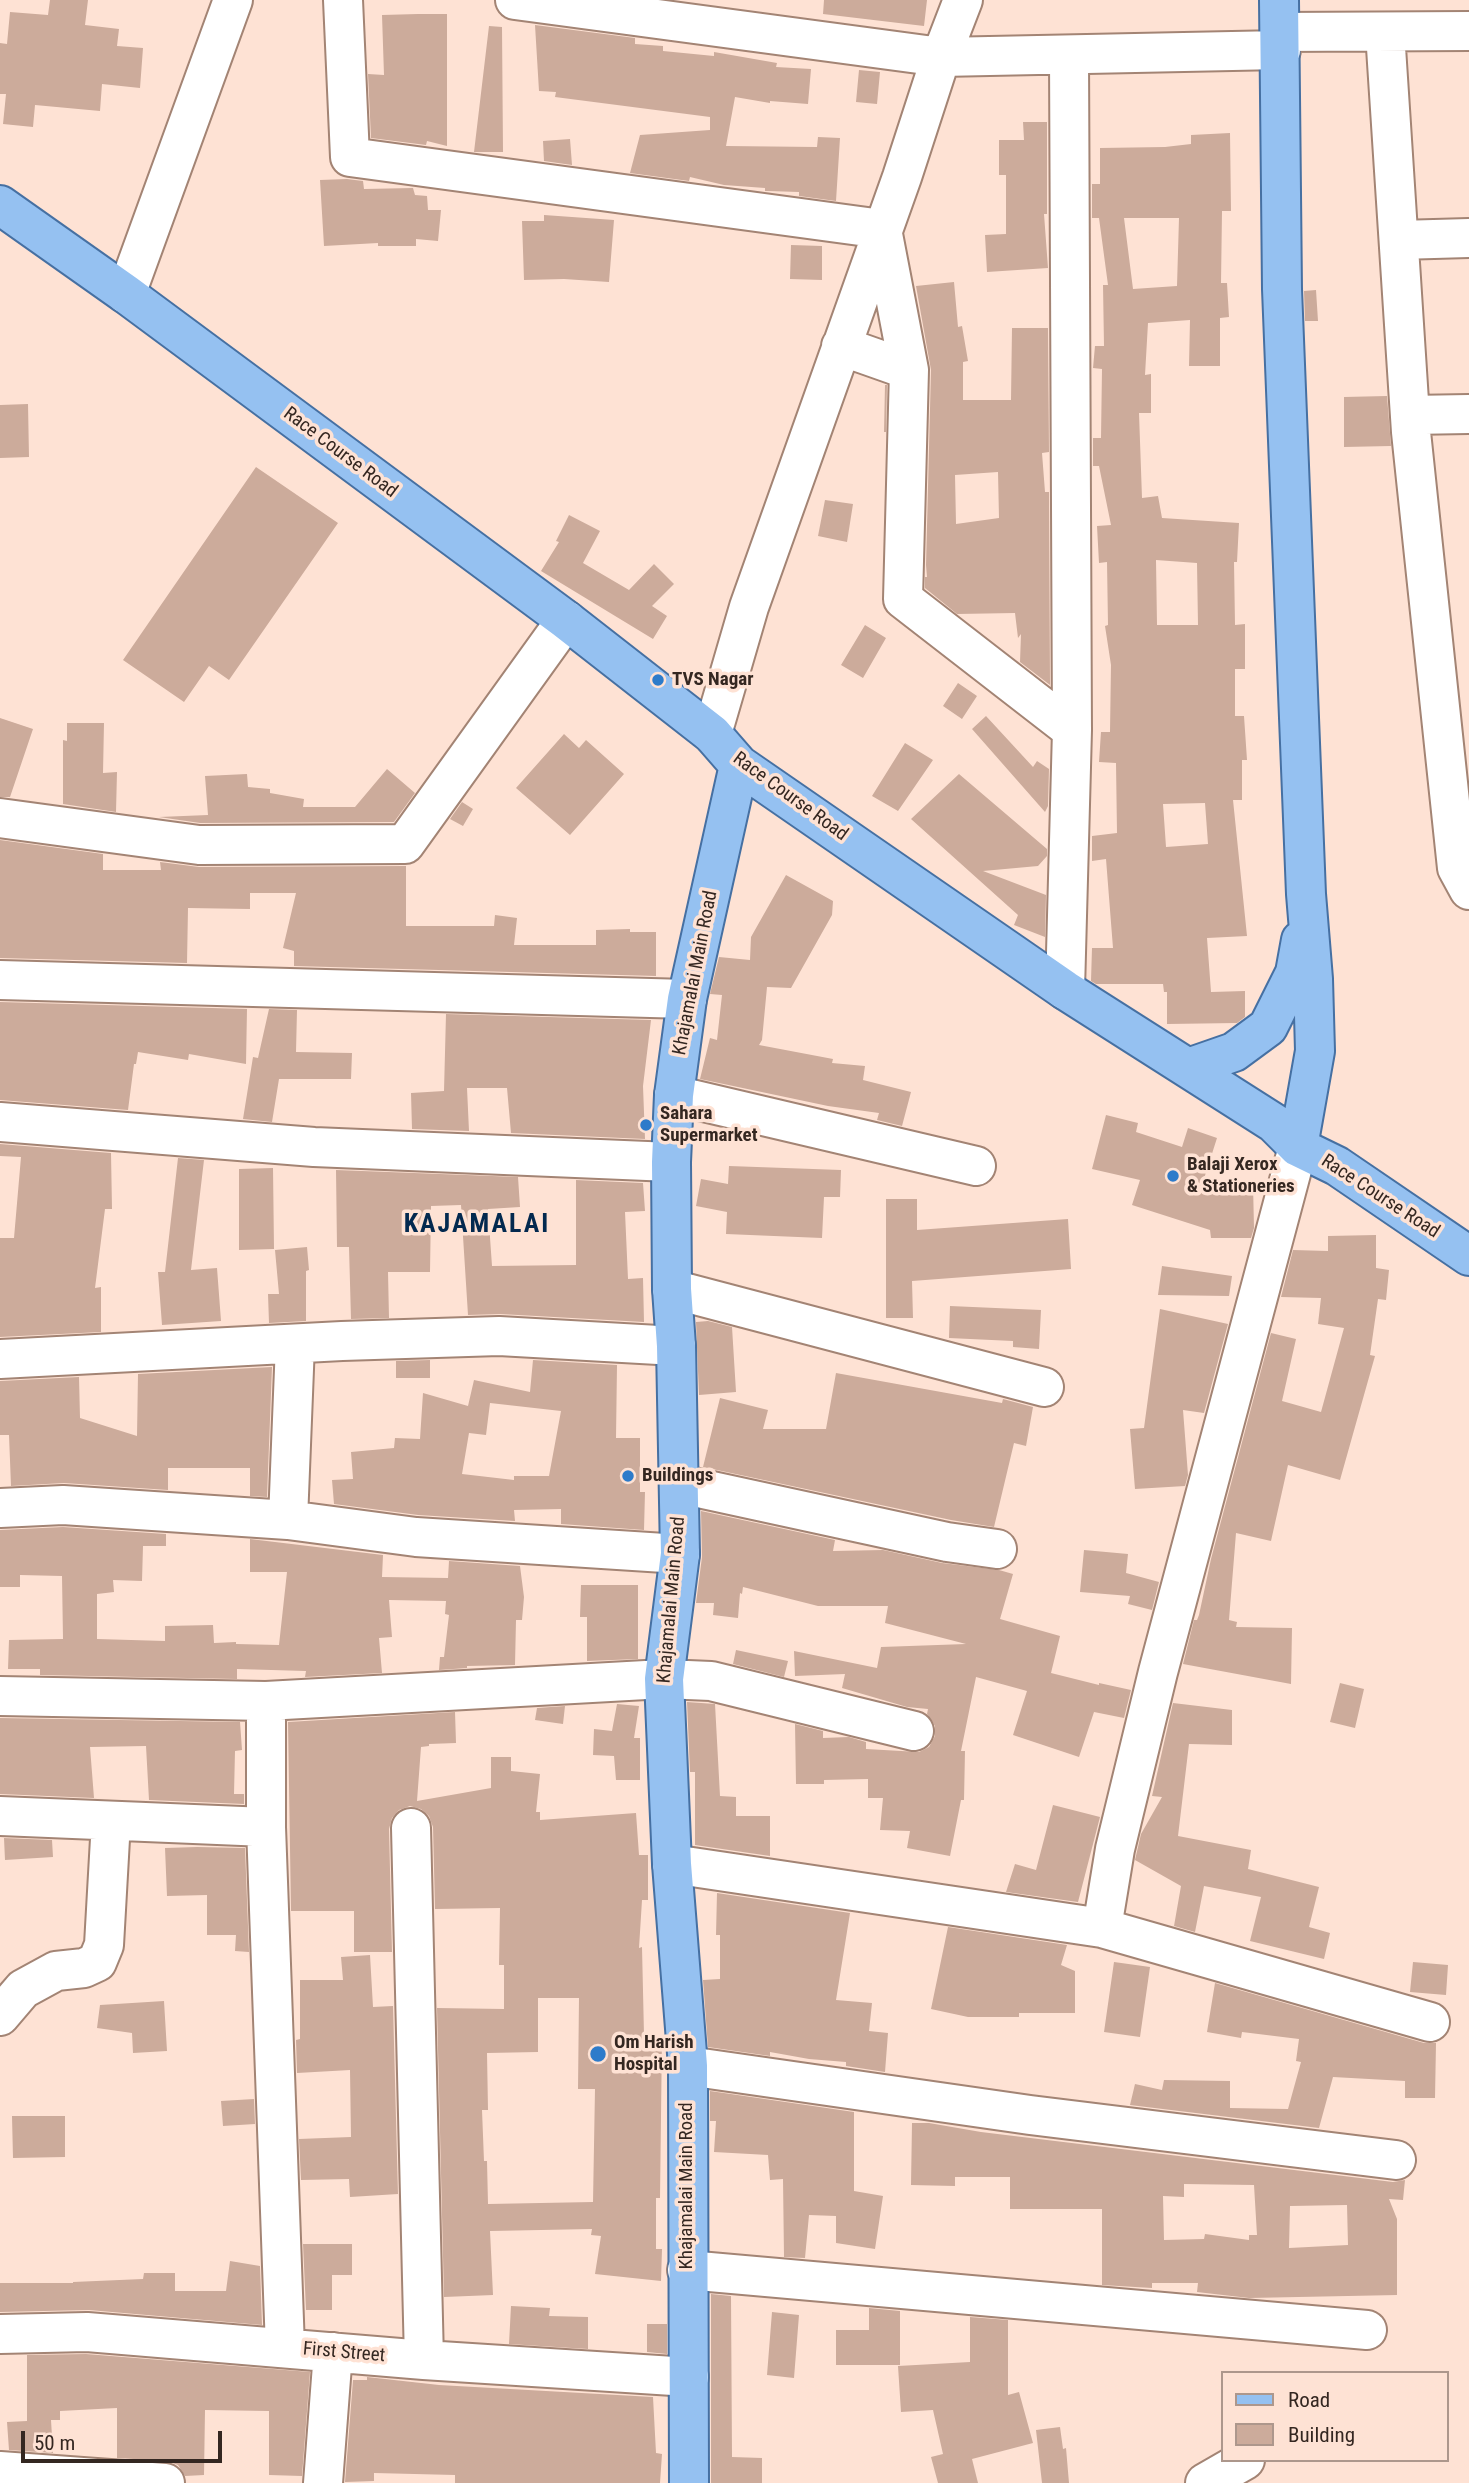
<!DOCTYPE html>
<html>
<head>
<meta charset="utf-8">
<style>
  body { margin:0 }
  #map { position:relative; width:1469px; height:2483px; overflow:hidden; background:#fee2d4; font-family:"Roboto Condensed",sans-serif }
  canvas { display:block }
  .legend { position:absolute; left:1221px; top:2371px; width:228px; height:91px; box-sizing:border-box; background:#fee2d4; border:2px solid #ad978c; margin:0; padding:9px 12px; list-style:none; font-size:21px; color:#342721 }
  .legend li { display:flex; align-items:center; gap:14px; height:35px }
  .legend b { width:35px; border:2px solid #ad978c }
  .scale { position:absolute; left:21px; top:2431px; width:201px; height:32px; box-sizing:border-box; border:4px solid #342721; border-top:0; padding-left:9px; font-size:21px; line-height:24px; white-space:nowrap; color:#342721; -webkit-text-stroke:5px #fee2d4; paint-order:stroke }
</style>
</head>
<body>
<div id="map">
<canvas width="1469" height="2483"></canvas>
<ul class="legend">
<li><b style="height:9px;background:#95c1f1"></b>Road</li>
<li><b style="height:19px;background:#ccab9b"></b>Building</li>
</ul>
<div class="scale">50 m</div>
</div>
<script>
const ctx = document.querySelector('canvas').getContext('2d');
ctx.lineJoin = 'round';
function fill(path, color) {
  ctx.fillStyle = color;
  ctx.fill(path, 'evenodd');
}
function poly(rows) {
  const path = new Path2D();
  for (const r of rows) {
    path.moveTo(r[0], r[1]);
    for (let i = 2; i < r.length; i += 2) path.lineTo(r[i], r[i + 1]);
  }
  return path;
}
function stroke(path, color, width, dash) {
  ctx.strokeStyle = color;
  ctx.lineWidth = width;
  ctx.lineCap = dash ? 'butt' : 'round';
  ctx.setLineDash(dash || []);
  ctx.stroke(path);
}
function write(font, color, halo, rows, align = 'center') {
  ctx.font = font + ' "Roboto Condensed",sans-serif';
  ctx.lineWidth = 7;
  ctx.setLineDash([]);
  ctx.textBaseline = 'middle';
  ctx.strokeStyle = halo;
  ctx.fillStyle = color;
  for (const [text, x, y, turn = 0] of rows) {
    ctx.save();
    ctx.translate(x, y);
    ctx.rotate((+turn || 0) * Math.PI / 180);
    ctx.textAlign = isNaN(turn) ? turn : align;
    if (halo) ctx.strokeText(text, 0, 0);
    ctx.fillText(text, 0, 0);
    ctx.restore();
  }
}
fill(poly([
  [50,0,88,0,85,25,119,29,117,46,143,48,140,88,102,84,100,111,35,105,33,127,3,124,6,94,0,94,0,43,7,44,10,12,48,15],
  [824,0,927,0,924,26,823,14],
  [418,14,447,14,447,146,427,141,426,145,371,138,368,74,384,75,382,15],
  [535,25,635,38,635,44,663,46,663,51,714,56,714,52,777,63,776,67,811,69,808,104,770,101,770,103,735,97,726,146,817,147,818,137,840,138,836,201,799,196,799,192,768,191,765,191,765,188,724,185,690,177,689,181,630,173,640,135,710,130,710,117,555,97,556,92,539,91],
  [489,26,502,27,503,152,474,152],
  [859,70,880,72,877,104,856,102],
  [1023,122,1047,122,1047,214,1044,214,1048,268,987,272,985,235,1006,234,1006,175,999,175,999,140,1024,140],
  [1230,133,1231,211,1222,211,1221,283,1227,283,1229,317,1220,318,1220,366,1189,366,1190,320,1148,323,1145,375,1151,374,1151,413,1139,413,1142,498,1158,496,1162,518,1239,523,1237,562,1234,562,1235,625,1245,624,1245,669,1235,669,1235,716,1244,716,1247,760,1242,760,1242,800,1233,800,1247,936,1207,938,1211,992,1245,991,1245,1017,1237,1023,1167,1024,1167,992,1164,992,1163,984,1096,984,1091,981,1092,948,1113,948,1106,859,1092,861,1092,836,1117,833,1116,763,1099,762,1101,732,1110,732,1111,665,1105,626,1108,625,1107,562,1099,563,1097,526,1111,525,1099,466,1093,466,1093,438,1101,438,1102,369,1093,368,1095,346,1104,346,1103,285,1108,285,1099,218,1092,218,1092,184,1100,184,1100,148,1165,147,1191,144,1191,135],
  [1124,218,1179,218,1177,286,1133,289],
  [1156,560,1197,563,1198,625,1157,625],
  [1205,803,1208,844,1166,847,1163,804],
  [570,139,572,165,544,161,543,141],
  [347,179,363,181,364,189,413,188,415,195,427,196,428,210,441,210,438,241,416,239,416,246,378,246,378,243,324,246,320,180],
  [544,215,614,220,609,282,564,279,524,280,522,221,544,221],
  [791,245,822,246,822,280,790,279],
  [954,282,958,327,962,326,968,361,963,362,963,400,1011,400,1012,328,1048,328,1049,452,1042,453,1045,492,1049,492,1050,685,1020,662,1021,634,1018,638,1015,613,957,614,925,588,925,577,927,577,926,565,931,370,916,286],
  [998,472,999,518,956,524,955,475],
  [1316,290,1318,321,1305,321,1304,291],
  [885,385,887,385,886,432,884,432],
  [1387,396,1391,446,1344,447,1344,397],
  [28,404,29,457,0,458,0,405],
  [256,467,338,523,229,680,209,666,184,702,123,660],
  [825,500,853,504,847,542,818,536],
  [569,515,600,531,583,563,629,590,654,564,674,584,652,606,667,616,653,639,541,571,559,542,556,541],
  [865,625,886,638,863,678,841,665],
  [958,683,977,696,962,719,943,706],
  [986,716,1033,767,1037,761,1049,769,1048,806,1045,812,972,729],
  [0,718,33,729,10,797,0,797],
  [67,723,104,723,103,773,117,772,116,812,63,804,63,740,67,741],
  [564,734,579,748,586,740,624,774,570,835,516,788],
  [905,743,933,760,898,811,872,796],
  [387,769,415,793,394,822,200,823,159,817,208,815,205,776,247,774,248,787,270,789,270,793,304,799,303,807,355,807],
  [959,774,1047,849,1047,856,1038,866,983,871,1046,895,1045,937,1014,925,1018,915,911,819],
  [462,802,473,809,463,826,450,819],
  [0,840,103,854,103,870,161,870,160,862,199,867,406,866,406,926,494,926,495,915,517,918,514,945,596,945,596,930,630,929,630,932,656,932,656,976,294,966,294,951,283,948,296,893,250,893,250,909,188,908,187,963,0,958],
  [786,875,833,901,832,915,791,988,767,987,762,1040,759,1045,833,1059,832,1063,865,1066,863,1080,911,1092,902,1126,877,1120,879,1113,828,1106,700,1079,710,1038,717,1040,722,995,710,994,719,957,750,960,751,937],
  [0,1002,247,1009,246,1064,189,1054,188,1060,138,1052,136,1064,134,1064,128,1110,0,1100],
  [269,1009,297,1010,296,1052,352,1053,351,1079,279,1079,272,1122,243,1119,253,1057,258,1058],
  [446,1014,651,1020,643,1086,645,1139,511,1133,507,1088,467,1088,469,1131,412,1129,411,1093,444,1091],
  [1106,1115,1138,1123,1136,1132,1182,1147,1188,1128,1217,1138,1202,1185,1253,1184,1254,1228,1251,1238,1211,1238,1210,1230,1132,1205,1140,1180,1092,1169],
  [0,1144,111,1153,112,1209,105,1209,95,1288,101,1287,101,1332,0,1337,0,1238,14,1238,21,1157,0,1156],
  [178,1158,204,1160,191,1270,217,1268,221,1321,162,1325,158,1272,165,1272],
  [729,1166,841,1170,840,1197,824,1197,822,1238,726,1234,727,1212,696,1206,701,1179,728,1184],
  [273,1168,274,1249,239,1250,239,1169],
  [336,1170,518,1177,520,1207,488,1209,492,1266,576,1265,576,1180,643,1183,645,1211,625,1212,628,1279,643,1278,644,1322,500,1314,468,1315,461,1205,431,1206,430,1272,388,1272,389,1318,351,1319,349,1247,337,1247],
  [886,1199,917,1199,917,1230,1068,1219,1071,1269,912,1281,913,1318,886,1318],
  [1376,1235,1376,1268,1389,1270,1386,1300,1378,1299,1370,1355,1375,1356,1340,1480,1288,1465,1271,1541,1236,1533,1229,1620,1237,1622,1236,1627,1292,1628,1291,1684,1183,1664,1194,1620,1197,1620,1199,1615,1211,1559,1271,1333,1296,1339,1282,1401,1321,1412,1344,1328,1318,1324,1321,1298,1281,1297,1293,1250,1328,1251,1328,1236],
  [307,1247,309,1270,306,1271,306,1321,269,1323,268,1294,279,1294,275,1250],
  [1162,1266,1232,1276,1229,1296,1158,1295],
  [950,1306,1041,1310,1039,1349,1013,1347,1013,1341,949,1338],
  [1160,1309,1228,1324,1204,1413,1183,1410,1188,1475,1185,1486,1135,1489,1130,1429,1144,1428],
  [708,1321,732,1327,736,1392,699,1395,696,1322],
  [430,1360,430,1378,396,1378,396,1361],
  [533,1360,617,1365,616,1438,640,1438,640,1492,645,1492,644,1530,561,1524,561,1509,514,1510,515,1521,418,1515,334,1504,332,1480,353,1479,351,1452,394,1448,395,1438,420,1439,423,1393,468,1406,474,1380,530,1392],
  [490,1403,561,1411,549,1476,514,1476,514,1480,462,1474,469,1433,486,1435],
  [272,1367,267,1497,250,1496,250,1468,168,1468,168,1490,64,1483,11,1486,9,1435,0,1435,0,1381,79,1377,80,1418,137,1436,138,1374],
  [836,1373,1002,1403,1003,1399,1033,1407,1026,1446,1014,1443,994,1527,951,1520,703,1467,720,1398,768,1410,763,1429,826,1429],
  [701,1511,835,1540,833,1551,883,1550,942,1563,999,1570,1013,1574,1000,1619,1060,1636,1051,1673,1099,1685,1099,1683,1131,1690,1124,1718,1094,1712,1079,1757,1013,1735,1027,1691,976,1677,961,1751,965,1751,964,1800,961,1800,950,1856,907,1848,910,1831,880,1830,883,1798,868,1798,868,1779,824,1780,824,1784,796,1784,795,1724,823,1731,823,1738,849,1737,866,1742,866,1749,919,1752,929,1747,935,1736,935,1726,927,1714,928,1709,907,1707,842,1688,845,1674,795,1676,794,1651,877,1668,881,1647,966,1644,885,1623,888,1606,818,1606,743,1587,742,1594,740,1593,738,1618,713,1615,714,1603,696,1603,702,1557],
  [63,1527,166,1534,166,1546,143,1546,142,1581,113,1580,114,1592,97,1594,97,1639,165,1641,165,1626,213,1625,214,1643,236,1642,236,1644,279,1645,287,1572,250,1572,250,1539,383,1555,382,1577,448,1578,449,1561,520,1566,524,1597,522,1620,516,1620,515,1665,467,1666,467,1668,439,1670,440,1657,444,1657,449,1615,445,1614,446,1601,389,1600,392,1637,379,1638,382,1673,305,1677,306,1671,237,1669,237,1679,40,1675,40,1669,8,1669,9,1640,63,1639,62,1576,20,1575,20,1587,0,1587,0,1530],
  [1084,1550,1128,1554,1126,1573,1159,1582,1152,1610,1128,1604,1130,1596,1080,1592],
  [581,1585,638,1585,638,1659,587,1661,587,1617,580,1617],
  [736,1650,788,1661,784,1677,733,1664],
  [1340,1683,1364,1689,1355,1728,1330,1722],
  [687,1702,715,1704,720,1796,736,1797,736,1816,770,1816,770,1856,695,1845,695,1772,690,1772],
  [1173,1703,1232,1710,1232,1745,1189,1744,1178,1836,1251,1850,1248,1869,1319,1887,1309,1927,1330,1933,1324,1959,1250,1941,1261,1897,1204,1886,1195,1932,1174,1926,1181,1886,1135,1860,1141,1834,1162,1797,1152,1796],
  [617,1704,639,1706,634,1738,640,1738,640,1780,616,1780,614,1756,593,1755,594,1729,612,1731],
  [565,1706,563,1724,535,1720,537,1708],
  [455,1712,456,1743,429,1744,429,1746,421,1747,417,1801,491,1788,491,1757,511,1757,511,1771,540,1774,536,1812,540,1812,540,1820,636,1813,639,1855,648,1855,648,1900,642,1900,639,1948,642,1947,644,2035,662,2035,660,2198,656,2198,656,2249,662,2249,661,2281,595,2274,601,2236,591,2235,592,2229,490,2231,493,2295,444,2297,437,2008,504,2009,504,1965,499,1965,500,1908,435,1909,433,1827,429,1816,421,1809,410,1806,399,1810,392,1818,389,1829,392,1952,354,1952,354,1911,291,1911,288,1722],
  [538,1998,579,1998,578,2089,595,2089,593,2202,488,2204,487,2161,484,2161,482,2110,488,2110,487,2053,538,2052],
  [0,1718,240,1722,242,1750,235,1751,234,1794,244,1794,244,1804,149,1800,146,1746,90,1747,94,1798,0,1794],
  [1053,1805,1100,1817,1078,1902,1006,1892,1015,1864,1036,1870],
  [4,1838,52,1840,53,1857,5,1860],
  [197,1847,245,1848,249,1952,235,1951,236,1935,207,1935,207,1895,167,1896,165,1848],
  [717,1893,850,1913,836,2000,872,2003,869,2031,888,2033,885,2072,846,2066,846,2062,809,2059,770,2052,770,2056,708,2047,703,1980,720,1979,720,1935,716,1935],
  [948,1927,1067,1945,1061,1965,1075,1971,1075,2013,1019,2013,1019,2017,968,2017,931,2009],
  [370,1955,373,2007,393,2006,398,2194,350,2197,349,2179,301,2180,299,2139,351,2137,350,2070,297,2073,296,2040,300,2039,300,1980,343,1980,341,1957],
  [1114,1962,1150,1967,1140,2037,1104,2032],
  [1413,1962,1448,1965,1446,1995,1410,1992],
  [1215,1983,1424,2043,1436,2043,1435,2098,1405,2098,1405,2081,1333,2077,1319,2128,1130,2105,1135,2084,1162,2090,1164,2080,1230,2081,1230,2108,1288,2109,1301,2062,1296,2061,1299,2039,1242,2032,1241,2038,1207,2032],
  [164,2001,167,2051,133,2053,132,2033,97,2028,100,2005],
  [710,2091,854,2112,854,2191,883,2196,875,2249,836,2243,836,2216,809,2215,805,2258,784,2257,783,2179,770,2180,768,2155,714,2152,716,2121,710,2121],
  [254,2099,255,2124,223,2126,221,2101],
  [12,2116,65,2116,65,2157,13,2158],
  [912,2123,929,2123,981,2132,1393,2182,1405,2180,1403,2200,1389,2199,1397,2219,1397,2295,1249,2298,1197,2292,1198,2283,1152,2283,1152,2288,1102,2285,1102,2209,1010,2209,1010,2177,955,2177,955,2186,911,2185],
  [1184,2184,1254,2185,1257,2235,1249,2235,1249,2240,1205,2234,1204,2239,1164,2240,1163,2196,1184,2197],
  [1347,2205,1348,2245,1289,2248,1290,2206],
  [303,2244,352,2244,352,2275,332,2275,332,2310,306,2310],
  [230,2261,260,2266,262,2325,89,2310,0,2312,0,2283,73,2283,73,2282,143,2279,144,2273,175,2273,175,2291,226,2291],
  [711,2294,731,2296,732,2457,762,2458,762,2483,711,2483],
  [511,2306,550,2308,549,2316,588,2317,588,2349,509,2344],
  [869,2308,900,2311,900,2365,836,2365,836,2330,869,2330],
  [772,2312,799,2315,794,2378,767,2375],
  [970,2317,1008,2320,1008,2395,1019,2392,1033,2443,972,2459,978,2483,938,2483,931,2457,943,2454,933,2410,901,2412,898,2366,970,2362],
  [647,2324,667,2324,667,2354,647,2352],
  [86,2354,310,2372,302,2476,269,2475,269,2411,205,2410,204,2475,185,2476,178,2465,167,2461,117,2458,117,2408,60,2411,60,2420,51,2420,53,2453,9,2450,7,2422,27,2421,27,2355],
  [367,2377,439,2385,653,2397,656,2453,662,2454,660,2483,455,2483,455,2475,374,2473,374,2481,345,2482,353,2380,367,2380],
  [1060,2427,1063,2449,1066,2448,1069,2483,1042,2483,1036,2430]
]), '#ccab9b');
const minor = poly([
  [343,0,350,157,882,229,909,370,903,599,1072,730],
  [515,0,941,57,1281,50],
  [1280,32,1469,31],
  [1385,32,1411,432,1457,868,1469,890],
  [1399,240,1469,238],
  [126,294,233,0],
  [841,346,909,370],
  [1410,415,1469,414],
  [712,734,749,607,902,177,941,57,963,0],
  [0,818,199,845,405,844,566,620],
  [0,980,687,999],
  [1065,990,1072,730,1069,56],
  [674,1095,976,1166],
  [0,1122,314,1147,671,1162],
  [672,1289,1044,1387],
  [0,1359,342,1341,499,1336,676,1346],
  [680,1484,947,1542,997,1549],
  [0,1508,63,1505,288,1520,416,1537,680,1554],
  [288,1520,295,1344],
  [0,1696,266,1701,664,1679,711,1681,914,1731],
  [266,1701,266,1827,285,2348],
  [0,1816,266,1827],
  [411,1828,424,2360],
  [672,1864,1102,1928,1430,2022],
  [1102,1928,1115,1849,1158,1672,1298,1147],
  [0,2016,23,1989,56,1971,84,1968,97,1962,104,1945,111,1821],
  [688,2066,1030,2115,1396,2160],
  [687,2270,1367,2330],
  [0,2334,87,2332,424,2360,689,2377],
  [0,2471,165,2483],
  [323,2483,333,2352],
  [1205,2483,1245,2460]
]);
const major = poly([
  [1279,0,1282,289,1306,894,1313,979,1315,1051,1298,1147],
  [0,205,126,294,566,620,712,734,739,765,1065,990,1274,1123,1298,1147,1337,1166,1469,1256],
  [1188,1068,1234,1052,1268,1027,1295,973,1301,940],
  [689,2483,688,2066,672,1864,664,1679,680,1554,676,1346,672,1289,671,1162,674,1095,687,999,739,765]
]);
stroke(minor, '#a38474', 42);
stroke(major, '#4670a2', 42);
stroke(minor, '#fff', 38);
stroke(major, '#95c1f1', 38);
for (const [x, y, r, color] of [
  [658,680,7,"#2d7bca"],
  [646,1125,7,"#2d7bca"],
  [1173,1176,7,"#2d7bca"],
  [628,1476,7,"#2d7bca"],
  [598,2054,9,"#2d7bca"]
]) {
  const dot = new Path2D();
  dot.arc(x, y, r, 0, 2 * Math.PI);
  ctx.fillStyle = color;
  ctx.fill(dot);
  stroke(dot, '#fee2d4', 2.5);
}
write('19px', '#342721', '#fee2d4', [
  ["Race Course Road",340,453,37],
  ["Race Course Road",790,797,36],
  ["Khajamalai Main Road",696,973,-79],
  ["Race Course Road",1380,1197,33],
  ["Khajamalai Main Road",672,1600,-85],
  ["Khajamalai Main Road",687,2186,-90],
  ["First Street",344,2353,5]
]);
write('bold 19px', '#342721', '#fee2d4', [
  ["TVS Nagar",672,680],
  ["Sahara",660,1114],
  ["Supermarket",660,1136],
  ["Balaji Xerox",1187,1165],
  ["& Stationeries",1187,1187],
  ["Buildings",642,1476],
  ["Om Harish",614,2043],
  ["Hospital",614,2065]
], 'left');
ctx.letterSpacing = '2px';
write('bold 26px', '#03294f', '#fee2d4', [
  ["KAJAMALAI",477,1225]
]);
ctx.letterSpacing = '0px';
</script>
</body>
</html>
